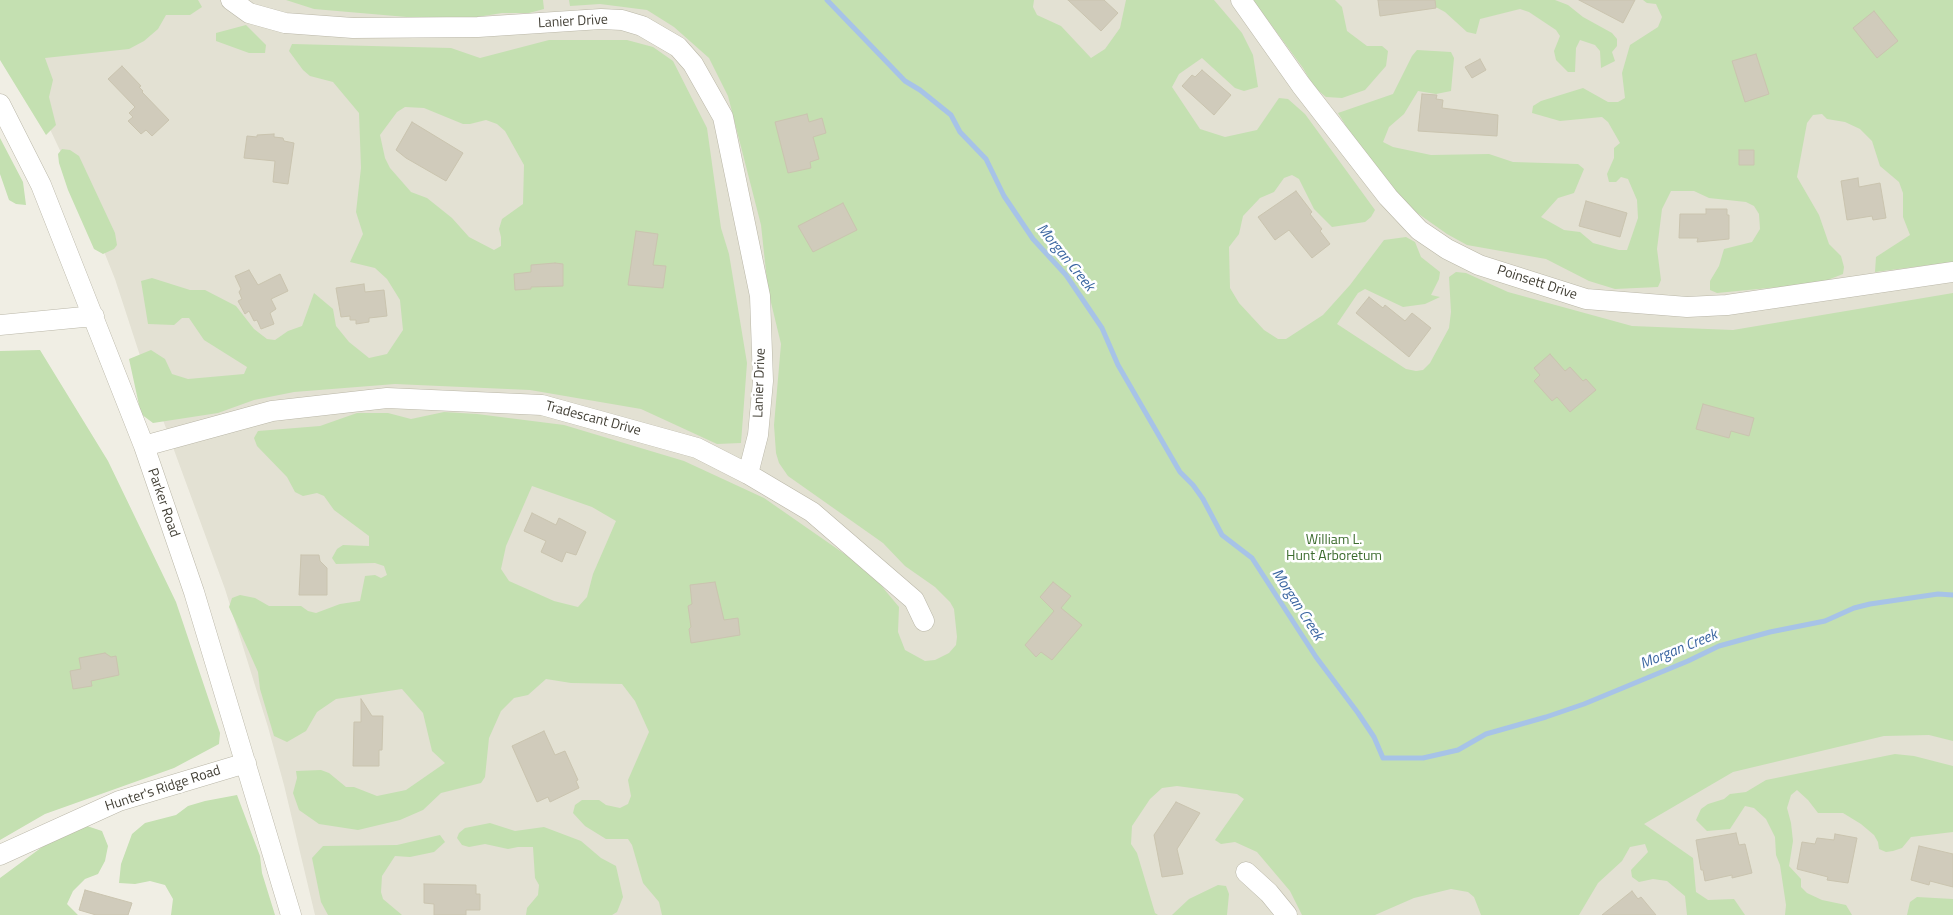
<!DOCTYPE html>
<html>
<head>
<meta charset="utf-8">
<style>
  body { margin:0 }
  canvas { display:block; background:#f0eee4 }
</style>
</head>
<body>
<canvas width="1953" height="915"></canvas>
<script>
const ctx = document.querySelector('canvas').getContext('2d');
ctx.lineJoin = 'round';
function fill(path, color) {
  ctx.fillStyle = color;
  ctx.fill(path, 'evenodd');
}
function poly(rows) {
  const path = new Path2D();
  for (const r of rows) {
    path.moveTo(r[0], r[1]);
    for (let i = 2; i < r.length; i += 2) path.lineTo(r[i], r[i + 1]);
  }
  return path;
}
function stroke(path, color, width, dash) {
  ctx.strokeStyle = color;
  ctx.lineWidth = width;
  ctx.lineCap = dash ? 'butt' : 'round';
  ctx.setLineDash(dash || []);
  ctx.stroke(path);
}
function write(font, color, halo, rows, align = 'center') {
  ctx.font = font + ' "Titillium Web",sans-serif';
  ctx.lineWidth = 5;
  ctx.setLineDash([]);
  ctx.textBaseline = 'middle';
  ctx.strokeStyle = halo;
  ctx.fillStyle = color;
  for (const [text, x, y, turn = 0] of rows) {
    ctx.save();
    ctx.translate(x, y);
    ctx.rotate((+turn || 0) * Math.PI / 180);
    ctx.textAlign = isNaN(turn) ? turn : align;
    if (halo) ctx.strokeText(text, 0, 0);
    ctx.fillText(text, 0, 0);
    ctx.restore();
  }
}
fill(poly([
  [0,0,881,0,937,282,1953,721,1953,915,315,915,284,785,268,727,225,589,145,371,115,279,83,199,39,106],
  [959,0,1953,0,1953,454,1269,353]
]), '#e3e1d3');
fill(poly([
  [0,0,198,0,202,7,190,15,166,15,158,29,144,41,129,49,45,58,53,80,49,97,56,125,46,135,0,60],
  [286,0,543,0,544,9,529,13,502,13,453,21,314,9],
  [569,0,1034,0,1033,7,1037,15,1061,26,1091,58,1105,49,1120,28,1126,0,1214,0,1242,33,1253,55,1258,87,1244,91,1235,88,1202,58,1179,74,1172,87,1200,129,1225,137,1257,130,1279,98,1288,99,1305,114,1375,210,1371,217,1365,222,1332,227,1314,209,1299,179,1292,175,1284,178,1274,192,1260,198,1243,216,1239,234,1229,247,1230,288,1239,303,1264,330,1278,339,1286,339,1323,315,1350,285,1384,240,1406,237,1415,242,1421,257,1440,272,1439,279,1431,295,1440,297,1425,304,1403,307,1365,289,1358,293,1337,324,1406,369,1416,371,1423,370,1430,363,1449,328,1451,312,1449,277,1456,272,1466,273,1508,292,1632,326,1733,330,1953,293,1953,741,1929,735,1884,736,1733,772,1644,824,1693,858,1696,892,1708,900,1734,899,1745,915,1687,915,1685,896,1667,881,1653,879,1639,882,1632,877,1631,870,1648,852,1645,844,1630,847,1622,861,1598,883,1579,915,1481,915,1474,897,1468,892,1451,889,1414,898,1375,915,1302,915,1290,891,1257,852,1235,842,1221,844,1215,840,1244,799,1237,794,1177,786,1162,788,1150,799,1132,826,1131,844,1137,853,1155,913,1158,915,662,915,659,902,643,883,632,845,628,839,606,839,585,826,573,813,575,805,582,800,599,800,606,805,620,808,628,804,631,796,628,780,649,732,635,701,622,684,571,683,546,679,528,695,514,698,501,711,489,738,485,777,481,783,441,793,423,810,400,820,358,830,319,824,299,810,293,793,297,778,296,771,321,770,329,773,346,787,354,787,377,796,406,790,445,763,432,751,423,713,402,689,336,699,317,712,306,731,287,742,274,736,260,689,258,672,229,607,232,598,240,595,255,598,269,606,301,606,308,611,316,613,340,604,360,601,365,576,375,575,381,578,387,575,384,566,375,563,336,564,332,558,337,549,343,545,369,546,369,536,334,510,324,496,317,493,303,496,295,492,287,477,257,446,254,438,258,431,320,426,357,413,388,413,411,419,444,412,477,414,564,425,684,461,764,498,869,571,899,607,898,632,905,650,925,661,935,660,949,653,956,645,957,637,954,609,950,602,935,587,905,566,883,543,788,476,779,463,776,453,774,425,781,344,768,290,761,225,728,96,709,58,674,27,647,10,600,4,570,6],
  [532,486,592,507,616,521,593,574,587,597,578,607,554,601,509,581,501,569,506,546],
  [1253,0,1335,0,1342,7,1347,31,1367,46,1382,46,1388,51,1386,66,1365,90,1342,98,1326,97,1314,87,1303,68],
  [1430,0,1555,0,1568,5,1583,17,1612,33,1617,39,1617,46,1612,52,1615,61,1601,68,1600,51,1595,45,1580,40,1576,48,1575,72,1568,72,1556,60,1554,51,1560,36,1556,30,1529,12,1520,9,1480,19,1476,34,1467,32,1445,12,1432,5],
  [1643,0,1953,0,1953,262,1875,272,1876,257,1910,235,1903,217,1903,193,1899,182,1880,166,1872,141,1860,129,1845,122,1827,119,1822,114,1813,115,1807,123,1797,177,1819,215,1829,244,1841,256,1844,267,1843,274,1820,283,1717,293,1710,290,1710,281,1719,266,1724,249,1752,242,1760,229,1759,214,1754,206,1746,202,1709,198,1694,191,1671,191,1662,209,1657,249,1661,280,1658,287,1615,289,1589,281,1546,259,1467,245,1447,234,1413,210,1364,155,1338,113,1393,94,1412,56,1417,50,1451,52,1454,58,1451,91,1436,94,1418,91,1404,114,1389,127,1383,142,1393,147,1431,155,1489,154,1513,162,1578,164,1584,169,1574,193,1558,198,1541,217,1564,230,1580,232,1593,243,1619,250,1627,250,1638,218,1637,200,1628,179,1621,177,1616,182,1609,182,1607,174,1614,158,1614,148,1620,143,1608,122,1602,117,1560,121,1532,113,1533,106,1541,101,1583,88,1608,102,1618,102,1625,98,1622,73,1630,45,1658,27,1662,17,1656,4,1647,3],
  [246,25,266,45,265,53,249,53,216,41,216,33],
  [549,40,627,40,653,47,673,61,707,128,721,228,729,254,747,363,741,443,717,444,641,409,530,390,395,384,294,392,254,400,218,413,153,423,141,414,129,359,151,350,165,359,172,374,188,379,244,374,247,367,204,340,189,318,182,318,174,325,148,324,141,281,152,278,190,290,205,290,236,306,254,329,267,339,275,340,288,331,302,326,314,293,333,309,336,326,349,342,369,358,387,354,403,330,400,300,387,279,375,268,350,262,363,234,356,212,361,168,359,113,333,82,310,76,303,70,289,51,292,44,451,48,480,58],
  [405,107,424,108,463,124,470,124,486,120,497,124,505,131,524,165,523,204,502,219,499,229,501,237,501,246,494,250,469,237,452,218,427,198,411,192,390,168,385,158,380,135,397,112],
  [0,138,23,182,26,205,16,204,9,200,0,174],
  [62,149,70,150,79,156,115,233,117,245,114,249,103,254,94,249,68,190,59,163,58,154],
  [40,350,108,461,176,602,220,733,219,744,174,768,45,814,0,840,0,351],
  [1895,754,1914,756,1953,766,1953,832,1911,837,1902,848,1893,851,1886,852,1879,849,1878,842,1874,835,1861,824,1843,813,1818,813,1808,800,1797,790,1791,795,1787,808,1791,823,1793,841,1789,866,1801,879,1801,887,1807,893,1822,900,1846,905,1852,915,1785,915,1786,905,1780,865,1776,855,1775,837,1766,819,1754,808,1745,806,1730,829,1707,831,1696,820,1701,809,1708,804,1724,799,1730,794,1746,792,1766,780],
  [237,795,260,856,262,873,275,915,171,915,173,899,165,885,150,881,135,884,119,883,121,864,132,834,145,823,176,815,188,806,205,801],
  [490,823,515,831,544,827,581,841,601,858,616,866,623,897,617,912,612,915,526,915,527,908,538,895,539,885,535,878,533,847,518,847,508,849,485,844,469,847,462,845,457,838,459,833,465,828],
  [72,825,87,826,102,831,108,846,105,861,98,874,85,879,73,891,67,904,78,915,0,915,0,878],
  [440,835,445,842,434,852,410,857,395,856,382,876,381,892,383,899,402,915,328,915,321,902,312,858,323,846,397,845],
  [1218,885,1226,886,1229,894,1227,915,1172,915,1189,899],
  [1917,897,1953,899,1953,915,1907,915,1910,902]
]), '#c4e0b1');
stroke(poly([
  [827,0,905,81,920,90,951,115,960,132,986,159,1004,196,1033,239,1066,275,1102,328,1118,365,1180,472,1193,485,1203,499,1222,535,1252,558,1316,657,1358,713,1374,737,1383,758,1423,758,1458,750,1486,734,1546,717,1584,704,1688,661,1719,646,1770,632,1825,621,1854,608,1870,604,1938,594,1953,595]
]), '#a7c3e7', 5);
const building = poly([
  [1068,0,1104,0,1118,13,1101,31,1068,0],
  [1378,0,1435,0,1436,8,1380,16,1378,0],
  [1579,0,1635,0,1623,23,1579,0],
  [1874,11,1898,41,1877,58,1853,28,1874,11],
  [1756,54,1769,94,1745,102,1732,61,1756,54],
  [1480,59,1486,70,1472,78,1465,67,1480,59],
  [122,66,141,86,139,87,143,91,142,92,169,120,152,136,146,130,141,134,128,121,133,117,129,113,135,107,108,79,122,66],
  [1202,70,1231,95,1214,115,1182,86,1192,75,1195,77,1202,70],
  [1422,94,1437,95,1436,99,1443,100,1442,108,1498,115,1497,136,1418,131,1422,94],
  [807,114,809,122,822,118,826,133,813,137,819,159,810,162,811,168,788,173,775,122,807,114],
  [412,122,463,153,446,181,406,158,396,150,412,122],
  [274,134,274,137,283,138,284,141,294,143,288,184,273,182,275,161,244,158,247,136,257,137,257,135,274,134],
  [1739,150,1754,150,1754,165,1739,165,1739,150],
  [1858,178,1859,187,1880,183,1886,218,1873,220,1872,216,1847,220,1841,181,1858,178],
  [1296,191,1312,212,1310,214,1322,229,1320,231,1330,244,1312,258,1289,230,1275,240,1258,217,1296,191],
  [1586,201,1627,213,1620,237,1579,226,1586,201],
  [843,203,857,230,813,252,798,226,843,203],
  [1706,209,1727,209,1727,215,1729,215,1729,239,1697,242,1698,238,1679,238,1680,214,1706,214,1706,209],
  [636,231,658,234,653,265,666,266,663,288,628,285,636,231],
  [555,263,563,264,563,286,531,287,531,289,515,290,514,274,531,272,531,265,555,263],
  [249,270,258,285,280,274,288,291,271,299,276,309,270,313,274,324,261,329,257,320,254,321,249,311,245,314,238,301,242,299,239,292,241,289,235,276,249,270],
  [364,284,365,292,384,290,387,316,369,318,369,322,356,324,356,320,350,320,350,316,341,317,336,288,364,284],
  [1369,297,1383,308,1385,305,1405,321,1412,313,1431,328,1409,357,1356,313,1369,297],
  [1550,354,1565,371,1570,367,1583,381,1586,379,1596,390,1570,412,1557,397,1552,401,1534,381,1540,375,1534,368,1550,354],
  [1703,404,1754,418,1749,436,1731,431,1729,438,1696,429,1703,404],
  [532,513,556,525,559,518,586,532,576,555,566,552,562,562,541,552,546,541,524,531,532,513],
  [301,555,319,555,320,561,327,568,327,595,299,595,301,555],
  [715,582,724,620,738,618,740,635,691,643,689,629,691,627,688,606,692,604,690,585,715,582],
  [1053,582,1071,596,1061,608,1082,625,1052,660,1041,652,1036,657,1025,645,1054,611,1040,597,1053,582],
  [105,653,111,657,116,656,119,675,91,681,92,686,73,689,70,671,81,669,79,658,105,653],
  [361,699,372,716,383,716,382,750,379,750,379,766,353,766,354,722,361,722,361,699],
  [544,731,555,755,565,751,578,780,576,781,579,788,550,802,548,797,537,802,512,746,544,731],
  [1176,802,1200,813,1177,849,1183,874,1162,877,1154,835,1176,802],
  [1736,833,1739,845,1745,844,1752,873,1732,878,1732,875,1705,881,1703,870,1701,870,1696,840,1736,833],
  [1835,834,1857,838,1848,883,1827,880,1828,877,1797,869,1802,842,1815,844,1817,838,1834,840,1835,834],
  [1919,846,1953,854,1953,887,1930,881,1929,885,1911,880,1919,846],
  [424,884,476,885,476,894,480,894,480,910,466,910,466,915,434,915,434,904,424,903,424,884],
  [85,890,132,903,128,915,96,915,79,910,85,890],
  [1632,891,1638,899,1641,897,1656,915,1602,915,1632,891]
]);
fill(building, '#d0cbbb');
stroke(building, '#cac4af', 1);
const street = poly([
  [231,0,249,13,285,23,353,28,478,27,601,19,622,20,642,26,678,47,693,64,723,117,760,296,763,381,758,435,748,474],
  [1241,0,1301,85,1388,197,1419,230,1447,249,1479,265,1586,299,1687,307,1727,305,1953,272],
  [0,104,41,185,144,446,194,592,291,915],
  [0,325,94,316],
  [144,446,272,411,387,398,542,405,697,448,748,474,812,512,914,600,924,621],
  [0,855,119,801,246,763],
  [1246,872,1269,893,1287,915]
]);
stroke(street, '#bab7a8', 21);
stroke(street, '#fff', 20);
write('14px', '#423f35', '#fff', [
  ["Lanier Drive",573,22,-3],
  ["Poinsett Drive",1537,283,18],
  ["Lanier Drive",760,383,-88],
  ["Tradescant Drive",593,419,15],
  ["Parker Road",163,503,71],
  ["Hunter's Ridge Road",163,789,-18]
]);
write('14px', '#3d6c2f', '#fff', [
  ["William L.",1334,541],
  ["Hunt Arboretum",1334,557]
]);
write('italic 15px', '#3b66a1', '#fff', [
  ["Morgan Creek",1065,258,51],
  ["Morgan Creek",1297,605,57],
  ["Morgan Creek",1679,650,-22]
]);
</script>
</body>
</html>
